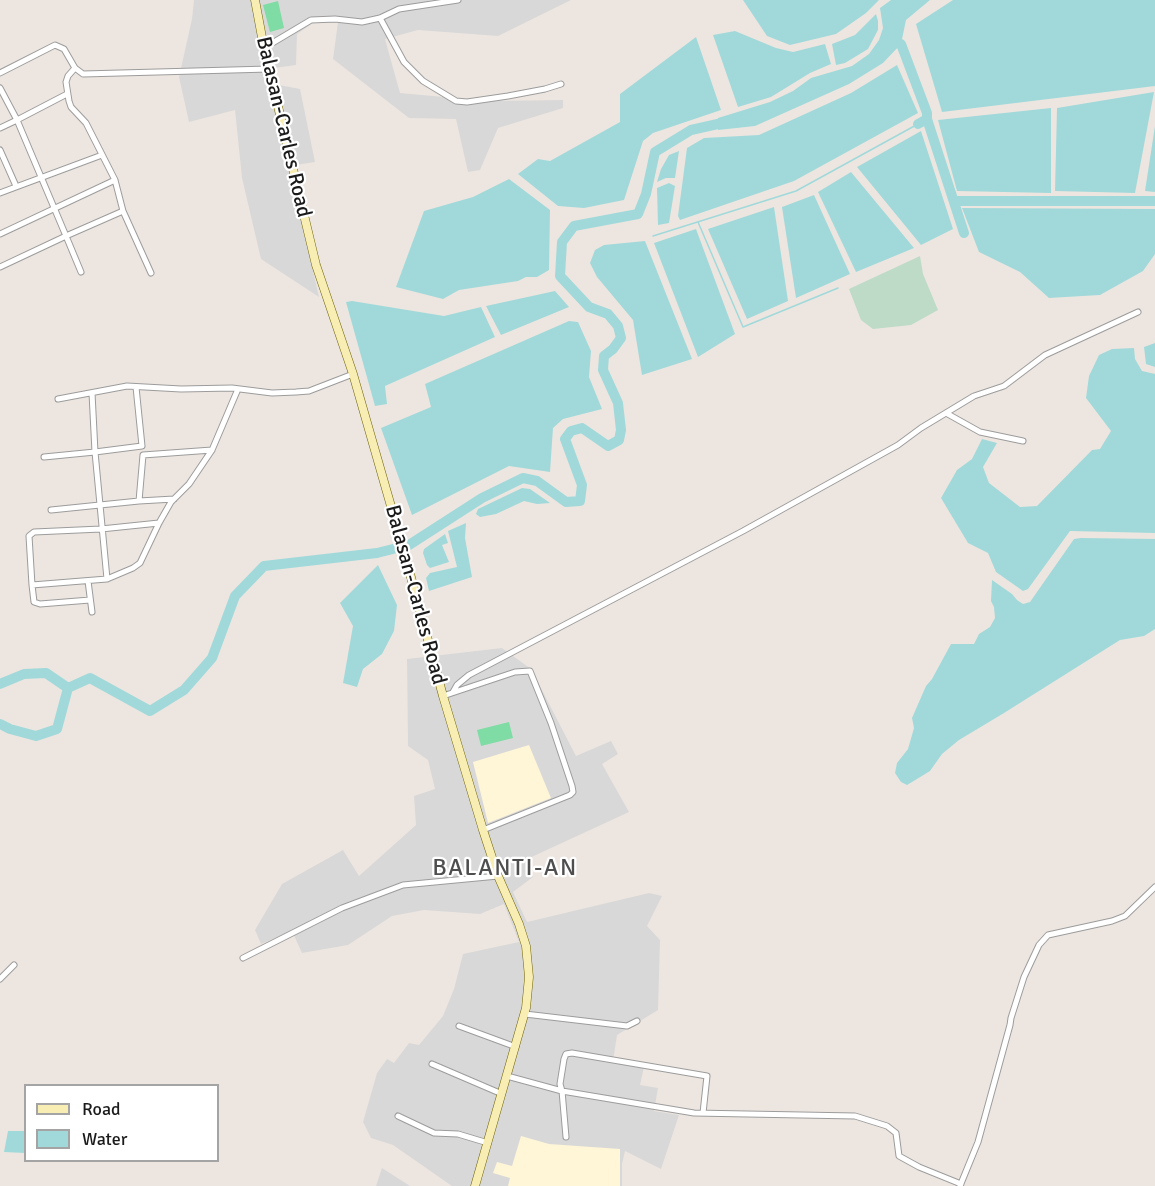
<!DOCTYPE html>
<html>
<head>
<meta charset="utf-8">
<style>
  body { margin:0 }
  #map { position:relative; width:1155px; height:1186px; overflow:hidden; background:#ede6e0; font-family:Signika,sans-serif }
  canvas { display:block }
  .legend { position:absolute; left:24px; top:1084px; width:195px; height:78px; box-sizing:border-box; background:#fff; border:2px solid #a4a4a4; margin:0; padding:8px 10px; list-style:none; font-size:18px; color:#1b1b1b }
  .legend li { display:flex; align-items:center; gap:12px; height:30px }
  .legend b { width:30px; border:2px solid #a4a4a4 }
</style>
</head>
<body>
<div id="map">
<canvas width="1155" height="1186"></canvas>
<ul class="legend">
<li><b style="height:8px;background:#f8edb3"></b>Road</li>
<li><b style="height:16px;background:#a1d9da"></b>Water</li>
</ul>
</div>
<script>
const ctx = document.querySelector('canvas').getContext('2d');
ctx.lineJoin = 'round';
function fill(path, color) {
  ctx.fillStyle = color;
  ctx.fill(path, 'evenodd');
}
function poly(rows) {
  const path = new Path2D();
  for (const r of rows) {
    path.moveTo(r[0], r[1]);
    for (let i = 2; i < r.length; i += 2) path.lineTo(r[i], r[i + 1]);
  }
  return path;
}
function stroke(path, color, width, dash) {
  ctx.strokeStyle = color;
  ctx.lineWidth = width;
  ctx.lineCap = dash ? 'butt' : 'round';
  ctx.setLineDash(dash || []);
  ctx.stroke(path);
}
function write(font, color, halo, rows, align = 'center') {
  ctx.font = font + ' Signika,sans-serif';
  ctx.lineWidth = 4.5;
  ctx.setLineDash([]);
  ctx.textBaseline = 'middle';
  ctx.strokeStyle = halo;
  ctx.fillStyle = color;
  for (const [text, x, y, turn = 0] of rows) {
    ctx.save();
    ctx.translate(x, y);
    ctx.rotate((+turn || 0) * Math.PI / 180);
    ctx.textAlign = isNaN(turn) ? turn : align;
    if (halo) ctx.strokeText(text, 0, 0);
    ctx.fillText(text, 0, 0);
    ctx.restore();
  }
}
fill(poly([
  [194,0,571,0,498,36,418,30,385,39,400,93,488,101,563,100,563,108,498,128,480,170,468,172,456,119,409,118,333,59,338,22,316,21,297,34,296,65,274,68,279,85,300,89,315,162,289,166,319,297,261,259,242,178,235,110,189,122,179,77,192,19],
  [502,648,531,669,576,756,611,741,618,754,602,764,629,812,525,860,533,877,513,892,527,922,649,893,662,896,647,926,660,940,658,1010,617,1035,613,1061,644,1067,640,1085,658,1088,654,1111,679,1115,661,1169,625,1151,622,1164,622,1186,452,1186,393,1145,371,1138,363,1122,377,1073,387,1059,394,1063,409,1043,419,1045,443,1016,454,989,463,954,519,942,504,904,480,914,424,910,392,916,348,945,302,953,292,931,261,944,255,930,282,884,343,850,359,876,416,825,414,796,435,789,428,760,408,746,407,659],
  [382,1168,410,1186,376,1186]
]), '#d9d8d8');
fill(poly([
  [529,745,551,798,488,823,473,762],
  [521,1136,549,1144,620,1149,620,1186,508,1186,510,1178,493,1173,497,1162,512,1166]
]), '#fef6d7');
fill(poly([
  [920,256,923,274,938,310,911,325,873,329,861,320,849,289]
]), '#bddbc7');
fill(poly([
  [278,1,284,28,270,32,263,5],
  [509,722,513,738,481,746,477,730]
]), '#7edca4');
fill(poly([
  [743,0,879,0,866,13,836,34,790,45,767,36],
  [891,0,930,0,906,20,901,44,883,63,849,84,755,126,718,130,718,118,770,102,793,91,811,78,852,66,869,54,879,40,883,28,880,8],
  [953,0,1155,0,1155,86,942,112,916,24],
  [876,14,878,21,878,30,868,49,845,63,836,65,832,44,855,35],
  [735,31,776,48,793,52,825,44,831,64,810,73,771,97,738,107,713,35],
  [696,37,721,110,653,133,643,141,624,200,584,208,558,206,518,174,538,159,550,161,620,122,620,94],
  [897,65,918,113,794,181,680,220,678,216,687,148,704,138,759,135,851,93],
  [1154,92,1135,193,1055,191,1057,108],
  [1051,108,1051,193,957,191,938,120],
  [1155,126,1155,192,1145,191],
  [921,131,953,229,921,245,857,167],
  [679,151,675,178,666,178,657,182,661,169,669,155],
  [851,172,914,248,856,272,818,192],
  [509,179,550,210,549,270,537,277,526,277,518,281,459,290,443,299,396,287,424,211,473,197],
  [669,183,675,186,669,223,658,225,657,188],
  [814,195,850,274,796,298,782,207],
  [774,207,788,301,747,319,708,229],
  [962,208,1155,209,1155,254,1143,271,1100,295,1049,298,1020,272,979,252],
  [696,229,735,334,698,357,654,243],
  [645,241,692,359,642,375,633,320,597,277,590,263,595,250,604,245],
  [555,291,569,307,501,335,486,306],
  [352,301,444,316,481,307,495,337,385,386,387,404,375,406,346,302],
  [569,321,578,322,591,351,589,377,602,409,563,419,553,428,550,472,509,466,412,515,381,428,431,407,425,384],
  [1155,343,1155,367,1146,364,1144,347],
  [1134,348,1135,359,1142,371,1155,374,1155,533,1070,531,1028,589,1023,591,996,572,988,553,968,543,941,498,957,470,972,459,982,439,997,443,983,467,989,483,1020,507,1037,506,1092,450,1100,449,1111,431,1086,398,1089,376,1099,355,1112,349],
  [522,488,530,489,550,503,537,504,524,501,496,514,480,517,476,514,478,509],
  [466,523,465,538,472,577,429,591,426,578,430,573,457,567,448,531],
  [445,534,448,543,442,545,449,562,430,568,427,565,423,553,424,549],
  [1081,538,1155,539,1155,629,1144,636,1120,640,1004,713,959,740,942,754,930,771,917,779,907,785,901,782,895,773,897,763,908,749,914,728,912,718,926,686,932,679,951,644,974,644,979,634,990,627,995,618,994,607,991,601,992,580,1012,594,1017,600,1023,604,1030,602,1074,539],
  [378,565,397,605,394,631,382,654,363,669,357,687,343,683,353,626,340,603],
  [8,1131,25,1131,25,1153,4,1152]
]), '#a1d9da');
stroke(poly([
  [698,222,743,327,838,288],
  [653,236,796,191,918,124]
]), '#a1d9da', 1.5);
stroke(poly([
  [901,44,927,113,927,119,918,124],
  [927,119,964,233],
  [954,201,1155,201],
  [0,684,24,674,46,673,68,688],
  [0,724,10,729,36,736,57,729,68,688,90,678,150,711,184,690,212,658,235,596,264,566,377,553,409,545,482,498,523,478,537,481,566,502,580,501,582,485,565,439,571,431,582,428,608,446,619,440,621,430,618,403,603,370,604,356,613,349,621,338,618,326,608,314,589,307,560,276,562,242,574,226,638,214,646,194,655,152,691,130,731,121]
]), '#a1d9da', 10);
const street = poly([
  [380,18,404,62,423,81,456,101,467,102,508,96,545,89,561,84],
  [264,48,311,20,335,19,362,22,380,18,399,9,458,0],
  [0,73,55,45,64,49,75,68,83,74,269,69],
  [0,88,17,120,0,128],
  [67,94,17,120,66,236,123,211,115,180,86,123,71,107,69,101,66,82,68,76,75,68],
  [0,150,16,186],
  [0,193,102,155],
  [123,211,151,273],
  [0,234,115,180],
  [0,267,66,236,81,272],
  [58,399,127,386,181,389,232,388,272,393,296,392,309,391,353,374],
  [946,413,980,432,1023,441],
  [44,457,95,452,92,393],
  [174,499,139,501,143,455,212,450],
  [51,510,139,501],
  [159,523,101,529,34,532,29,536,32,585,107,579,133,568,140,563,159,523,171,502,189,484,212,450,238,389],
  [107,579,95,452,142,446,136,387],
  [88,581,92,612],
  [32,585,34,602,40,604,90,600],
  [453,692,457,685,469,675,743,531,898,445,921,428,974,396,1004,386,1045,355,1138,312],
  [443,696,515,672,530,671,551,723,572,786,573,792,570,795,483,830],
  [243,958,342,908,403,885,498,876],
  [0,979,14,965],
  [525,1014,627,1026,637,1021],
  [459,1026,516,1047],
  [432,1064,502,1094],
  [507,1076,562,1091,566,1137],
  [703,1113,707,1076,572,1053,566,1054,564,1059,560,1084,562,1091,694,1113,855,1116,887,1126,896,1133,899,1156,919,1167,961,1184],
  [398,1116,434,1133,458,1134,488,1143],
  [960,1186,978,1142,1010,1025,1011,1018,1024,977,1039,945,1048,935,1112,921,1125,916,1155,887]
]);
const secondary = poly([
  [255,0,264,48,316,265,353,374,405,555,443,696,483,830,498,876,519,924,526,946,529,977,526,1008,475,1186]
]);
stroke(street, '#9c9c9c', 7);
stroke(secondary, '#6e6306', 9);
stroke(street, '#fff', 5);
stroke(secondary, '#f8edb3', 8);
write('21px', '#1b1b1b', '#fff', [
  ["Balasan-Carles Road",283,127,77],
  ["Balasan-Carles Road",415,595,75]
]);
ctx.letterSpacing = '1.5px';
write('24px', '#4e4e4e', '#fff', [
  ["BALANTI-AN",505,869]
]);
ctx.letterSpacing = '0px';
</script>
</body>
</html>
